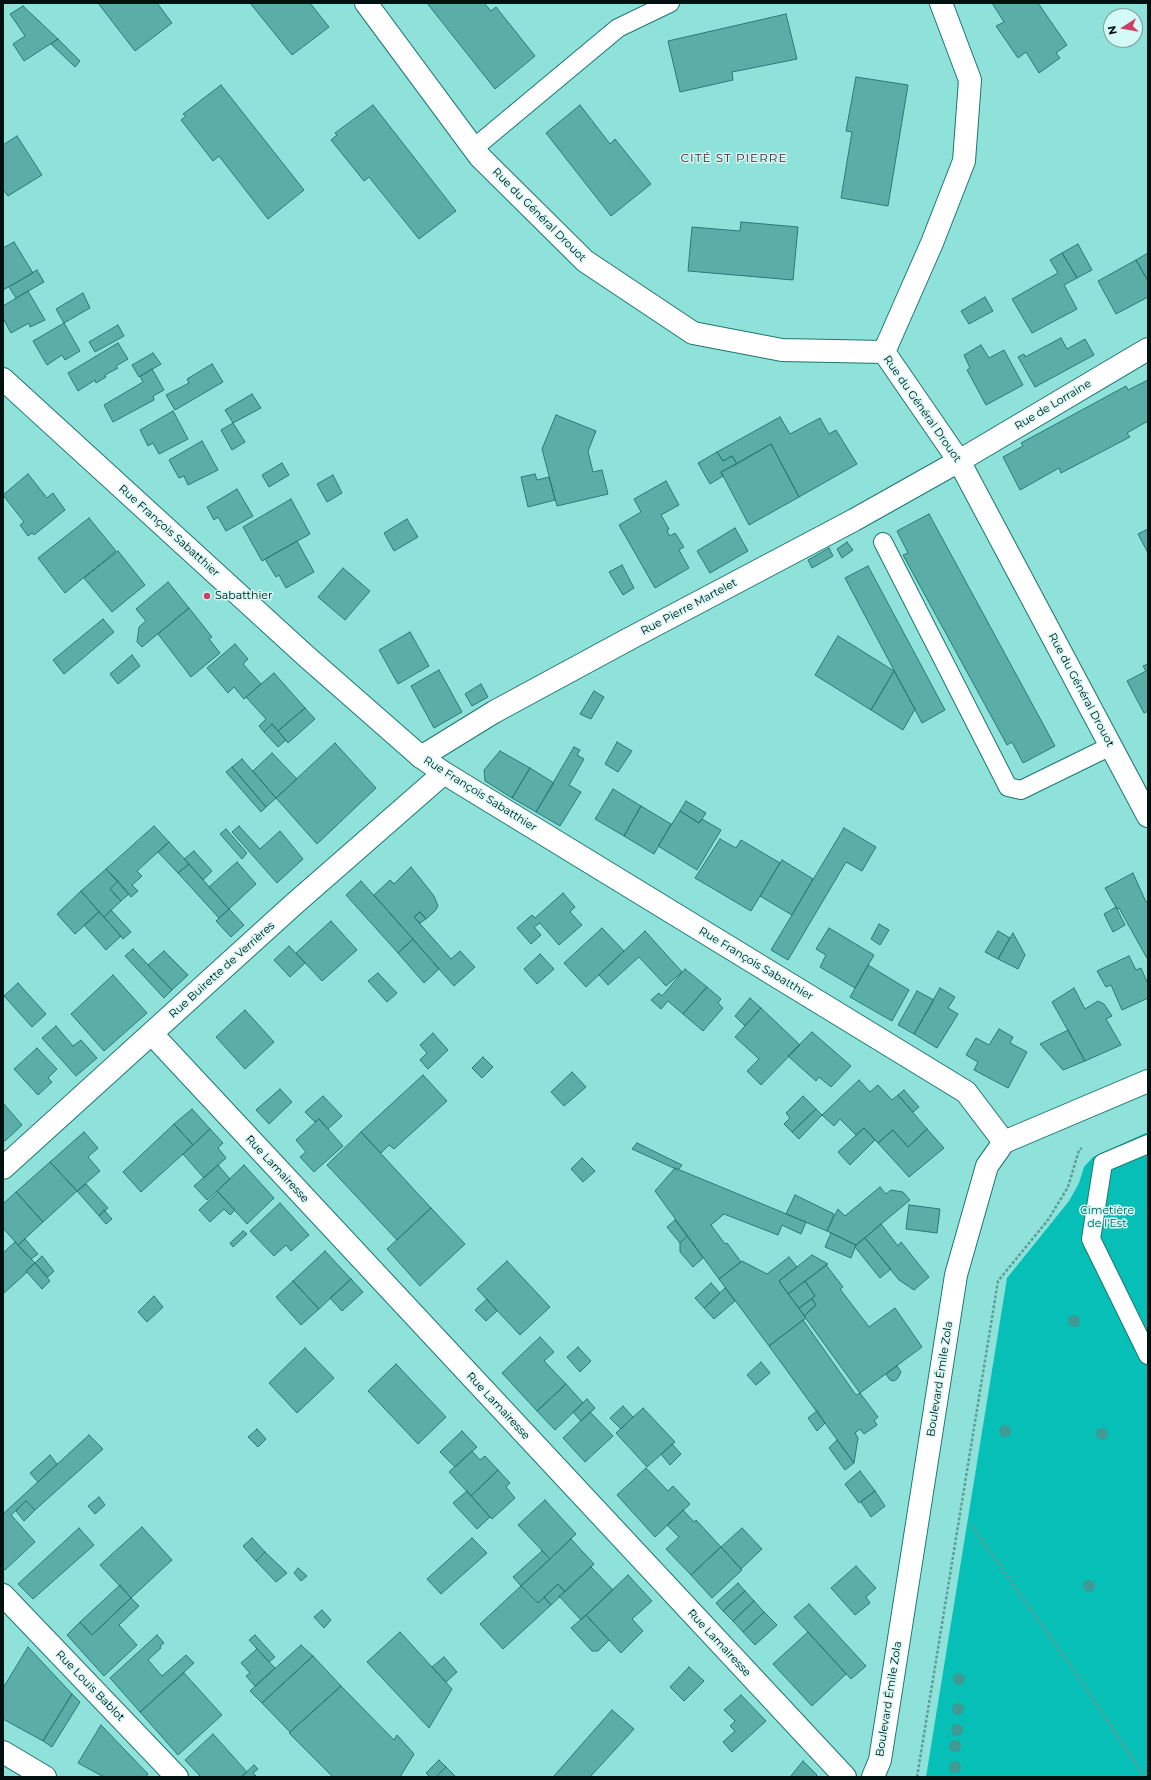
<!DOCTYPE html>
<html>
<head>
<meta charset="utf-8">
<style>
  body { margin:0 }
  #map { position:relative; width:1151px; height:1780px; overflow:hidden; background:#8fe2da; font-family:Montserrat,sans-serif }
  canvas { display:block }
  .frame { position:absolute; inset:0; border:4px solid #001110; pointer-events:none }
  .north { position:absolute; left:1103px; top:8px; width:40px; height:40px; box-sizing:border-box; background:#d3faf6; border:1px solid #7f9d9a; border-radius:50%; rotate:258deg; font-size:11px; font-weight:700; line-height:16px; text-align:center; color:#001110 }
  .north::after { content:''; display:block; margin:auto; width:14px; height:18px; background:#cd3e65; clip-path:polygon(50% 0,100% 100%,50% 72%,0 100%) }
</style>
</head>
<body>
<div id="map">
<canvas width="1151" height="1780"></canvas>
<div class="frame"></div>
<div class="north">N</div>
</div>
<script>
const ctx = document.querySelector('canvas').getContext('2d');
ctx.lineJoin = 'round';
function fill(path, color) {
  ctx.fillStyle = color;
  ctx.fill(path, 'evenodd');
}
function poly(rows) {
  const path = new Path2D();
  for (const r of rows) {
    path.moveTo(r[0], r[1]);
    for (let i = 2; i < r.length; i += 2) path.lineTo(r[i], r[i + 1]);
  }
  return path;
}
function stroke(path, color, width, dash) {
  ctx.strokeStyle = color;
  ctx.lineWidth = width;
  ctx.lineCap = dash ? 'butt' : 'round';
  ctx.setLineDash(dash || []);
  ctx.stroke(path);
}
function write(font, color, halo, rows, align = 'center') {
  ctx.font = font + ' Montserrat,sans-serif';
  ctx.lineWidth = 3;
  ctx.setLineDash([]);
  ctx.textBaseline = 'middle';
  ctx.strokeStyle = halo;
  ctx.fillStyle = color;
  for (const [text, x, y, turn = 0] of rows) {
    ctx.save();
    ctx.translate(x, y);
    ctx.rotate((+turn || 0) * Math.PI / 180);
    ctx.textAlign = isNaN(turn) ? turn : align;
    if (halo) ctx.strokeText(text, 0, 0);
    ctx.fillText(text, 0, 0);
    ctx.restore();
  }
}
fill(poly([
  [1148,1132,1148,1777,926,1777,1007,1278,1069,1201,1079,1183,1084,1167,1093,1157]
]), '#06bfb6');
const building = poly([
  [98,3,157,3,172,23,135,51,98,3],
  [250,3,310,3,329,27,292,55,250,3],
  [427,3,484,3,491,11,496,7,535,56,495,89,427,3],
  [992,3,1038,3,1067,45,1056,53,1060,58,1039,73,1026,52,1018,58,996,26,1004,22,992,3],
  [23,6,58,39,24,61,13,44,25,36,10,14,23,6],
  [786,14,797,59,732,72,733,80,680,92,668,41,786,14],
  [58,39,80,61,75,67,51,44,58,39],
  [856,77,908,85,888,206,841,198,852,132,846,131,856,77],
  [221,85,304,190,268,219,219,156,213,161,181,120,186,116,183,114,221,85],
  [373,105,456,211,419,239,369,177,364,181,331,140,337,135,335,133,373,105],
  [580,105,610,144,615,139,651,184,611,216,546,133,580,105],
  [17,136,42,175,8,196,4,191,3,191,3,145,17,136],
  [741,222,798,227,793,280,688,271,692,227,740,231,741,222],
  [14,242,33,273,3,290,3,248,14,242],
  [1078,244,1092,270,1077,278,1062,253,1078,244],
  [1062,253,1077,278,1064,285,1077,309,1032,333,1012,299,1058,273,1050,260,1062,253],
  [1148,253,1148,281,1136,260,1148,253],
  [1136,260,1148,281,1148,297,1116,314,1098,281,1136,260],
  [37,270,44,282,16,298,9,287,37,270],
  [28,291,45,320,30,327,29,323,11,333,3,318,3,306,28,291],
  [83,293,90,308,64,323,56,309,83,293],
  [985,297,993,311,969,324,961,311,985,297],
  [64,323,80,351,65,360,62,355,47,365,33,341,64,323],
  [118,325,124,336,95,352,89,342,118,325],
  [1061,338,1067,349,1085,339,1094,355,1035,387,1018,357,1024,354,1025,357,1061,338],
  [118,343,128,359,116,366,118,368,105,375,106,377,96,383,95,380,78,391,68,373,118,343],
  [981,345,989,358,1004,350,1023,385,986,405,967,370,970,368,964,355,981,345],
  [153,353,161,364,139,377,132,365,153,353],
  [212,364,223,382,175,410,166,395,189,383,187,379,212,364],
  [152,369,164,390,153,396,154,400,113,422,104,405,143,382,140,376,152,369],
  [1148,380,1148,421,1127,433,1130,437,1061,473,1059,468,1020,490,1003,457,1023,446,1021,443,1126,386,1128,390,1148,380],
  [252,394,261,408,233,423,225,410,252,394],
  [173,411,188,439,159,454,153,443,148,446,140,430,173,411],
  [556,415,596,431,588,451,593,472,602,470,608,494,557,506,542,449,556,415],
  [780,417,790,434,820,418,829,434,836,430,857,464,799,497,771,444,737,464,732,456,723,461,717,452,780,417],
  [233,423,245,442,232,450,221,430,233,423],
  [202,441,218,470,188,485,184,476,179,478,169,460,202,441],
  [771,444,799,497,749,525,721,472,771,444],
  [717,452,723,461,732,456,737,464,721,472,723,476,710,484,698,463,717,452],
  [282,463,289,475,269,487,262,475,282,463],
  [28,474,47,498,53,493,65,510,34,535,32,533,28,536,20,525,24,522,3,495,28,474],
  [535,474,537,480,549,477,555,500,528,507,521,477,535,474],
  [333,475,342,493,327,502,317,484,333,475],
  [666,481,679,505,661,515,669,529,667,531,670,536,675,533,684,547,679,550,689,568,655,588,619,525,641,512,634,499,666,481],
  [237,489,253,516,226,531,218,517,214,520,207,507,237,489],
  [291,499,310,534,262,561,243,527,291,499],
  [929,514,1055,746,1023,763,1012,742,1007,745,903,555,908,553,897,531,929,514],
  [89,518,116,551,65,593,38,558,89,518],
  [407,519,418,537,394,551,384,533,407,519],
  [735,528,748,551,710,573,697,551,735,528],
  [1148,529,1148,553,1138,534,1148,529],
  [297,541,314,572,286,588,279,575,276,577,265,559,297,541],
  [847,542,853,550,842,558,837,549,847,542],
  [829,548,833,556,812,568,808,560,829,548],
  [118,551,145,585,112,612,84,578,118,551],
  [622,565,634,588,623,595,609,572,622,565],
  [868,566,945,710,922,723,845,578,868,566],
  [343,568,370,591,345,620,318,597,343,568],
  [168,582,189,608,142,647,137,642,139,627,146,621,136,609,168,582],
  [189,608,212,637,209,639,220,653,191,677,158,634,189,608],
  [103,619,114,632,64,674,53,660,103,619],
  [410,632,429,666,398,684,379,650,410,632],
  [838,636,894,671,871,710,815,675,838,636],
  [235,644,248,659,243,664,261,684,244,699,234,687,228,693,207,668,235,644],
  [132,655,140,666,118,684,110,674,132,655],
  [1148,664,1148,711,1144,713,1127,681,1146,671,1143,666,1148,664],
  [439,670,462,712,434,728,411,686,439,670],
  [894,671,915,709,903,730,871,710,894,671],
  [274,673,305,708,278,731,272,724,264,732,259,726,266,719,246,697,274,673],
  [481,684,488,697,472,706,465,694,481,684],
  [594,691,604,697,591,719,580,714,594,691],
  [305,708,315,719,288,743,278,731,305,708],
  [272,724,286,740,278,747,264,732,272,724],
  [617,742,632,751,618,772,605,764,617,742],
  [335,743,376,788,317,844,276,798,335,743],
  [574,747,580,750,577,755,584,759,569,785,581,792,560,826,536,812,574,747],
  [500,751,530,768,512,798,485,781,484,770,500,751],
  [272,753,297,779,276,798,253,771,272,753],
  [242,759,276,798,266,807,232,767,242,759],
  [232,767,266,807,261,812,226,772,232,767],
  [530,768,554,783,536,812,512,798,530,768],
  [613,789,641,806,624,836,595,819,613,789],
  [686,801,706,813,699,823,680,811,686,801],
  [641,806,671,824,654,854,624,836,641,806],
  [680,811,699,823,702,819,721,830,697,870,658,846,680,811],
  [154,826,169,842,137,871,142,876,132,885,138,891,131,897,106,869,154,826],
  [239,826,260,849,280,831,303,859,277,883,232,832,239,826],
  [844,828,876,847,862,871,846,862,788,960,771,950,844,828],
  [226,829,247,853,242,859,220,834,226,829],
  [720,839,736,848,741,840,780,863,751,911,695,878,720,839],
  [169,842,189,864,178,873,158,852,169,842],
  [194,851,212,871,203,880,184,859,194,851],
  [782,860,813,879,792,915,760,896,782,860],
  [237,862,256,884,229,909,209,887,237,862],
  [189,864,229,909,219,918,178,873,189,864],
  [411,867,434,896,438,906,435,911,426,919,420,912,414,917,451,959,460,951,475,967,454,986,374,895,390,880,394,884,411,867],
  [106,869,118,881,110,889,121,901,104,917,81,891,106,869],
  [1133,873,1146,902,1148,902,1148,960,1119,908,1117,909,1105,888,1133,873],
  [118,881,129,894,121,901,110,889,118,881],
  [361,881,413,939,398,953,346,895,361,881],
  [81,891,99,912,75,934,57,914,81,891],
  [563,893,575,907,570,912,582,925,559,945,540,923,534,927,541,935,531,944,517,928,532,915,535,918,563,893],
  [1116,907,1125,925,1113,932,1104,914,1116,907],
  [229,909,244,925,231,937,216,921,229,909],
  [111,910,131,932,123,939,104,917,111,910],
  [99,912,121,936,106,950,84,925,99,912],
  [420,912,426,919,420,923,414,917,420,912],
  [331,921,357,950,322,981,296,953,331,921],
  [879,924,889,930,880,945,871,939,879,924],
  [602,928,624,951,586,987,564,963,602,928],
  [829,928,874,955,855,988,820,967,826,955,816,949,829,928],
  [645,931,682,972,666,986,639,957,608,985,599,975,645,931],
  [998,931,1010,938,998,959,985,952,998,931],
  [1013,933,1025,955,1018,969,998,959,1013,933],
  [413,939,439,969,424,983,398,953,413,939],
  [289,946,305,963,290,977,274,960,289,946],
  [133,949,172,990,164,998,125,956,133,949],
  [164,951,188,975,172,990,148,965,164,951],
  [540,954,554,969,537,984,524,969,540,954],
  [1129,956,1136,970,1141,968,1148,984,1148,998,1122,1010,1111,985,1106,987,1097,971,1129,956],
  [868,965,909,990,892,1021,850,997,868,965],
  [685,969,707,987,683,1014,668,1001,661,1009,651,1000,659,993,662,996,685,969],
  [378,973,397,993,387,1002,368,981,378,973],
  [113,975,147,1013,104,1051,71,1014,113,975],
  [18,983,46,1014,32,1027,4,996,18,983],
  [707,987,721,999,718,1003,723,1008,703,1031,683,1014,707,987],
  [940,988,955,997,948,1008,958,1014,937,1048,914,1034,940,988],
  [1074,988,1085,1009,1098,1001,1104,1004,1112,1016,1106,1019,1121,1045,1085,1061,1052,1002,1074,988],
  [917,991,934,1000,914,1034,898,1025,917,991],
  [750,998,761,1008,745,1026,735,1016,750,998],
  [761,1008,800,1045,761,1085,747,1071,759,1059,735,1037,761,1008],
  [245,1010,274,1042,245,1069,216,1037,245,1010],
  [56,1026,73,1046,81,1040,97,1058,76,1076,42,1038,56,1026],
  [999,1029,1013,1037,1010,1043,1027,1052,1008,1088,974,1070,978,1062,966,1055,976,1038,989,1045,999,1029],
  [1068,1030,1085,1061,1063,1070,1040,1044,1068,1030],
  [812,1032,851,1066,831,1087,819,1077,816,1081,788,1056,812,1032],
  [433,1033,448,1050,428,1069,420,1060,427,1053,420,1045,433,1033],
  [37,1048,57,1069,48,1078,52,1082,38,1095,14,1069,37,1048],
  [483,1057,493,1067,482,1078,472,1068,483,1057],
  [572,1072,586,1087,564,1106,551,1092,572,1072],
  [423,1075,447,1101,394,1149,389,1145,381,1153,361,1132,423,1075],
  [859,1080,870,1092,878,1085,892,1100,898,1095,927,1129,908,1147,893,1130,878,1143,864,1128,856,1135,840,1119,834,1126,822,1115,859,1080],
  [280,1089,292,1102,269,1124,256,1110,280,1089],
  [904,1090,919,1107,913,1112,898,1095,904,1090],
  [323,1096,342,1116,328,1129,319,1119,315,1122,305,1112,323,1096],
  [803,1096,816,1109,792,1132,784,1124,790,1118,786,1113,803,1096],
  [3,1103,22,1125,5,1141,3,1139,3,1103],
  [192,1109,210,1129,193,1145,174,1124,192,1109],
  [816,1109,822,1115,799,1139,792,1132,816,1109],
  [319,1119,343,1146,314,1172,300,1157,306,1152,296,1140,319,1119],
  [174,1124,193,1145,141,1192,123,1172,174,1124],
  [864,1128,875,1140,850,1165,838,1152,864,1128],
  [210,1129,223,1143,218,1148,226,1158,204,1178,183,1154,210,1129],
  [927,1129,944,1148,909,1177,878,1143,893,1130,908,1147,927,1129],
  [84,1132,98,1148,88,1157,100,1171,77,1191,50,1162,84,1132],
  [361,1132,431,1208,397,1240,327,1165,361,1132],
  [637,1143,682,1165,678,1170,632,1149,637,1143],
  [582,1158,595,1171,583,1182,571,1169,582,1158],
  [50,1162,77,1191,43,1222,16,1192,50,1162],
  [218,1165,230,1179,207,1200,194,1186,218,1165],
  [244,1165,274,1198,247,1224,217,1191,244,1165],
  [675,1168,806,1222,801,1234,782,1225,778,1235,724,1214,711,1225,725,1244,727,1243,741,1262,719,1279,655,1191,675,1168],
  [86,1184,108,1208,99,1216,77,1191,86,1184],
  [880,1187,886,1194,891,1190,903,1192,910,1200,856,1245,827,1231,838,1209,845,1216,880,1187],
  [16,1192,43,1222,18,1245,3,1228,3,1204,16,1192],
  [218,1192,235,1210,230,1215,224,1209,210,1222,199,1210,218,1192],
  [795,1195,834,1214,827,1231,786,1214,795,1195],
  [280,1203,309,1235,291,1251,286,1245,274,1256,250,1231,280,1203],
  [909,1205,940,1209,937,1233,906,1229,909,1205],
  [431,1208,465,1244,420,1286,387,1249,431,1208],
  [104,1210,112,1219,106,1224,99,1216,104,1210],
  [675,1220,687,1236,680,1243,667,1227,675,1220],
  [881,1224,898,1246,901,1242,929,1277,914,1290,899,1280,865,1238,881,1224],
  [243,1231,247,1234,233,1247,230,1243,243,1231],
  [831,1233,856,1245,851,1258,825,1247,831,1233],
  [687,1236,703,1258,693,1267,680,1252,680,1243,687,1236],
  [865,1238,891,1269,880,1278,855,1247,856,1245,865,1238],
  [25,1239,38,1254,31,1259,18,1245,25,1239],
  [15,1242,35,1263,26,1271,27,1272,3,1294,3,1253,15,1242],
  [325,1251,351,1279,319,1309,293,1281,325,1251],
  [812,1255,828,1264,788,1294,779,1281,812,1255],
  [42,1256,54,1271,48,1277,35,1263,42,1256],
  [789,1257,797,1267,779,1281,806,1318,769,1346,719,1279,742,1261,767,1274,789,1257],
  [507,1261,550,1307,520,1335,477,1289,507,1261],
  [35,1263,50,1281,42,1289,26,1271,35,1263],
  [826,1265,843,1287,840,1289,869,1327,895,1308,922,1347,860,1393,804,1316,816,1305,812,1299,815,1296,805,1281,826,1265],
  [351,1279,363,1292,342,1311,330,1298,351,1279],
  [293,1281,319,1309,301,1325,276,1297,293,1281],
  [805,1281,815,1296,799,1308,788,1294,805,1281],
  [711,1283,720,1293,704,1308,695,1298,711,1283],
  [725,1288,735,1301,714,1319,704,1308,725,1288],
  [154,1296,163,1307,147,1322,138,1312,154,1296],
  [487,1299,497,1311,486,1321,475,1310,487,1299],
  [812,1299,816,1305,804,1316,799,1308,812,1299],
  [803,1320,856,1395,860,1393,878,1417,874,1420,877,1425,864,1434,860,1429,855,1433,858,1438,854,1463,769,1346,803,1320],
  [540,1337,554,1352,544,1361,566,1384,537,1411,502,1373,540,1337],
  [578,1347,591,1361,580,1372,567,1357,578,1347],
  [305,1348,334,1378,297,1413,269,1383,305,1348],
  [761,1362,770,1373,756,1385,747,1375,761,1362],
  [396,1364,446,1417,418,1444,368,1391,396,1364],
  [897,1366,901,1372,898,1378,894,1381,890,1380,886,1374,897,1366],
  [566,1384,583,1403,555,1430,537,1411,566,1384],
  [587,1399,595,1408,581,1421,573,1412,587,1399],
  [623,1406,633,1417,621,1429,610,1418,623,1406],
  [643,1408,675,1442,647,1467,616,1433,643,1408],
  [817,1411,825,1423,817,1431,808,1418,817,1411],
  [590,1412,613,1436,585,1462,563,1438,590,1412],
  [257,1429,266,1439,258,1447,248,1437,257,1429],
  [462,1431,477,1447,455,1467,440,1452,462,1431],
  [89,1435,103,1449,35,1510,26,1501,11,1515,35,1542,5,1570,3,1568,3,1514,89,1435],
  [837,1440,854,1463,845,1470,829,1448,837,1440],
  [672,1444,681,1454,670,1465,661,1454,672,1444],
  [472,1451,480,1460,485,1456,498,1470,471,1496,449,1472,472,1451],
  [50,1455,57,1464,38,1482,30,1473,50,1455],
  [646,1468,668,1491,673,1486,690,1504,655,1537,617,1495,646,1468],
  [498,1470,510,1483,506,1487,515,1498,492,1519,471,1496,498,1470],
  [860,1471,875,1491,859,1503,845,1484,860,1471],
  [467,1491,490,1517,477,1529,453,1503,467,1491],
  [875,1491,885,1506,871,1517,861,1502,875,1491],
  [99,1497,105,1505,95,1514,88,1506,99,1497],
  [545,1500,576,1534,550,1559,518,1525,545,1500],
  [26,1501,35,1510,24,1521,16,1511,26,1501],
  [683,1510,694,1522,696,1520,721,1547,691,1575,666,1549,679,1537,667,1525,683,1510],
  [142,1527,172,1560,131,1598,100,1565,142,1527],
  [79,1528,94,1545,33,1599,18,1584,79,1528],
  [742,1528,762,1549,741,1569,721,1547,742,1528],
  [252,1538,265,1552,256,1561,243,1546,252,1538],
  [472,1538,487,1553,441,1594,427,1579,472,1538],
  [571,1539,594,1564,565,1592,558,1584,538,1603,521,1586,571,1539],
  [721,1547,742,1570,712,1598,691,1575,721,1547],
  [542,1551,550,1559,521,1586,513,1577,542,1551],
  [265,1552,287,1573,276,1582,256,1561,265,1552],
  [856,1566,876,1588,866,1597,870,1603,855,1615,831,1588,856,1566],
  [591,1567,613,1590,581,1620,559,1596,591,1567],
  [298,1568,307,1576,301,1581,294,1573,298,1568],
  [628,1575,652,1601,632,1619,643,1631,621,1653,586,1615,628,1575],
  [738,1583,745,1591,723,1611,716,1603,738,1583],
  [558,1584,565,1592,551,1605,544,1597,558,1584],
  [120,1585,131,1598,92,1635,80,1622,120,1585],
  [521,1586,538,1603,544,1597,551,1605,503,1649,480,1624,521,1586],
  [745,1591,754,1601,733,1621,723,1611,745,1591],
  [131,1598,139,1606,119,1625,137,1645,104,1676,67,1635,80,1622,92,1635,131,1598],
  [754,1601,764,1612,743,1632,733,1621,754,1601],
  [809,1604,866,1666,851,1679,794,1617,809,1604],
  [322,1610,331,1620,324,1628,314,1617,322,1610],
  [764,1612,777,1625,755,1645,743,1632,764,1612],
  [586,1615,609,1640,598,1651,592,1651,571,1628,586,1615],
  [400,1632,452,1689,429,1728,367,1662,400,1632],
  [808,1632,846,1674,812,1706,773,1664,808,1632],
  [157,1635,164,1643,160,1646,161,1648,148,1660,162,1676,186,1655,194,1663,140,1712,110,1678,157,1635],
  [255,1635,275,1657,269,1662,249,1640,255,1635],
  [301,1645,313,1656,262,1703,250,1691,301,1645],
  [28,1647,72,1694,43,1741,3,1719,3,1688,28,1647],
  [257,1649,275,1668,255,1686,246,1676,250,1673,241,1663,257,1649],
  [313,1656,341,1686,290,1732,262,1703,313,1656],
  [444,1657,457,1672,446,1682,432,1667,444,1657],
  [689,1667,704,1681,684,1701,670,1687,689,1667],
  [184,1673,222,1715,178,1755,140,1712,184,1673],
  [341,1686,394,1740,397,1735,414,1754,400,1777,333,1777,289,1733,341,1686],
  [72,1694,80,1702,52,1747,43,1741,72,1694],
  [741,1695,766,1721,732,1752,723,1742,735,1731,730,1726,735,1721,724,1710,741,1695],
  [612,1710,634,1729,590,1777,553,1777,612,1710],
  [101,1725,148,1774,146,1777,104,1777,78,1763,101,1725],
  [213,1734,247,1772,241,1777,201,1777,185,1760,213,1734],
  [439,1760,446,1767,436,1777,430,1777,426,1773,439,1760],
  [803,1761,817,1775,815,1777,790,1777,803,1761],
  [254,1765,258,1769,253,1773,257,1777,241,1777,254,1765],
  [446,1767,456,1777,436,1777,446,1767]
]);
fill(building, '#5baea7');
stroke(building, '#247c76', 1);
const service = poly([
  [474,148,618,28,670,3],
  [883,542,1008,787,1021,790,1111,746],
  [1148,1144,1103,1163,1091,1239,1148,1355]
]);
const pedestrian = poly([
  [421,757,494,712,627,640]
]);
const minor = poly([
  [366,3,480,157,585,261,693,333,782,350,884,352,959,461,1148,816],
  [884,352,932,243,964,161,970,80,941,3],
  [3,379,307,657,421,757,444,773,966,1092,1004,1142],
  [627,640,854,520,959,461,1148,349],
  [152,1034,845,1777],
  [3,1168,293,905,444,773],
  [3,1595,177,1777],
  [3,1752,45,1777],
  [873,1777,880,1760,956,1275,987,1166,1004,1142,1148,1081]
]);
stroke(service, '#1d7771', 20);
stroke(pedestrian, '#1d7771', 24);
stroke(minor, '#1d7771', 24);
stroke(poly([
  [972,1526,1075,1672,1145,1777],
  [917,1777,998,1281,1048,1220,1068,1187,1079,1150,1082,1148]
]), '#5f9c97', 2.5, [3, 2]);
stroke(service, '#fff', 18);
stroke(pedestrian, '#fff', 22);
stroke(minor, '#fff', 22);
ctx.fillStyle = '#409992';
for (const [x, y] of [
  [1074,1321],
  [1005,1431],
  [1102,1434],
  [1089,1586],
  [959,1679],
  [958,1709],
  [957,1730],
  [955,1746],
  [955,1767]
]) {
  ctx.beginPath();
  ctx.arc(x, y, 6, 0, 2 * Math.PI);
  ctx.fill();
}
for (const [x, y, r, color] of [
  [207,596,4,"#cd3e65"]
]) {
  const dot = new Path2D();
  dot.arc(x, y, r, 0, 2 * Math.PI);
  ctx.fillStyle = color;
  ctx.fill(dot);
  stroke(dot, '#d3faf6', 1.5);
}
write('11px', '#001110', '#d3faf6', [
  ["Rue du Général Drouot",539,215,45],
  ["Rue de Lorraine",1053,405,-31],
  ["Rue du Général Drouot",922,409,55],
  ["Rue François Sabatthier",169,531,42],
  ["Rue Pierre Martelet",689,607,-28],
  ["Rue du Général Drouot",1081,690,62],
  ["Rue François Sabatthier",480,794,32],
  ["Rue François Sabatthier",756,964,31],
  ["Rue Buirette de Verrières",222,970,-42],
  ["Rue Lamairesse",277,1169,47],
  ["Boulevard Émile Zola",940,1379,-81],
  ["Rue Lamairesse",498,1406,47],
  ["Rue Lamairesse",719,1643,47],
  ["Rue Louis Bablot",90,1686,46],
  ["Boulevard Émile Zola",889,1699,-81]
]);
write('11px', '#001110', '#d3faf6', [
  ["Sabatthier",215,596]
], 'left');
write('11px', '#005d58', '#d3faf6', [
  ["Cimetière",1107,1211],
  ["de l'Est",1107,1224]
]);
ctx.letterSpacing = '1px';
write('12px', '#561225', '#d3faf6', [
  ["CITÉ ST PIERRE",734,158]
]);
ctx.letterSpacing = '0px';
</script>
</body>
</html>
